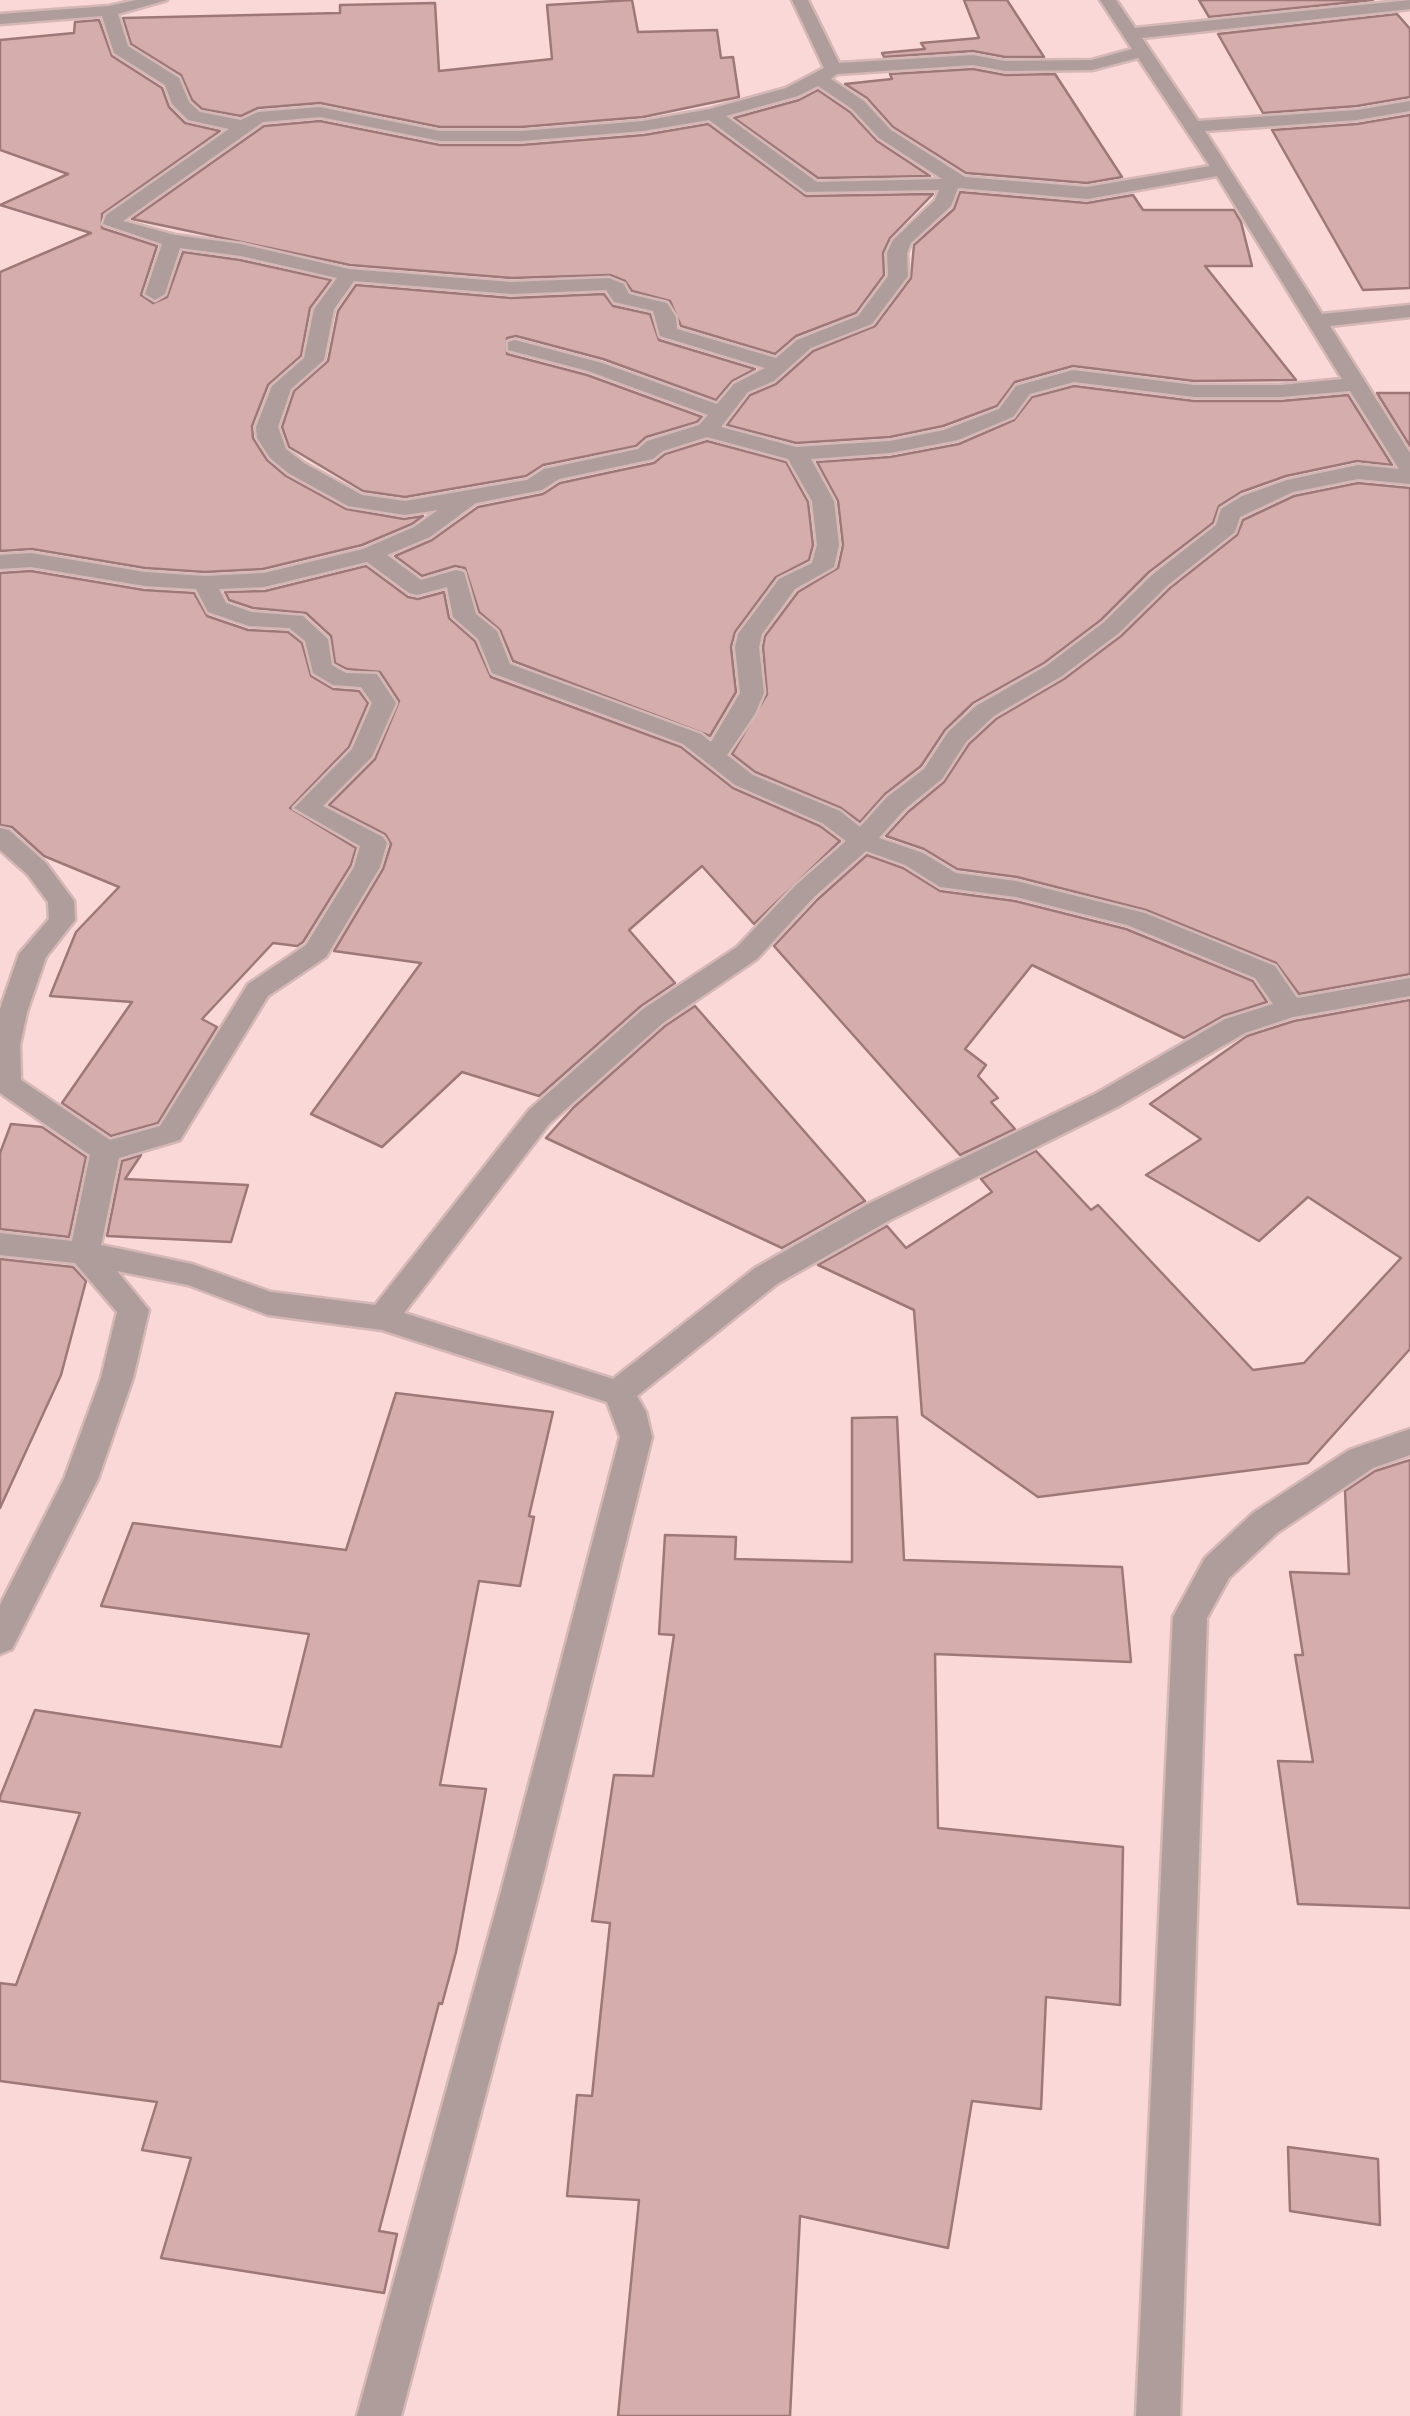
<!DOCTYPE html>
<html>
<head>
<meta charset="utf-8">
<style>
  body { margin:0 }
  canvas { display:block; background:#f9d8d7 }
</style>
</head>
<body>
<canvas width="1410" height="2416"></canvas>
<script>
const ctx = document.querySelector('canvas').getContext('2d');
ctx.lineJoin = 'round';
function fill(path, color) {
  ctx.fillStyle = color;
  ctx.fill(path, 'evenodd');
}
function poly(rows) {
  const path = new Path2D();
  for (const r of rows) {
    path.moveTo(r[0], r[1]);
    for (let i = 2; i < r.length; i += 2) path.lineTo(r[i], r[i + 1]);
  }
  return path;
}
function stroke(path, color, width, dash) {
  ctx.strokeStyle = color;
  ctx.lineWidth = width;
  ctx.lineCap = dash ? 'butt' : 'round';
  ctx.setLineDash(dash || []);
  ctx.stroke(path);
}
const building = poly([
  [632,0,638,32,717,30,721,58,733,57,739,97,643,117,521,127,440,127,320,103,258,108,241,116,202,109,192,100,181,75,131,44,123,18,340,13,340,5,435,3,439,71,552,59,547,5,632,0],
  [964,0,1007,0,1044,57,1005,57,973,51,884,57,882,53,925,49,921,43,979,38,964,0],
  [1199,0,1373,0,1209,17,1199,0],
  [1397,14,1410,29,1410,97,1357,106,1263,113,1218,34,1397,14],
  [99,20,112,56,162,88,169,107,185,123,220,131,102,214,102,228,157,246,141,295,153,303,167,297,183,252,240,260,331,280,310,308,301,356,268,385,252,426,253,438,267,460,286,476,346,509,404,519,423,516,412,524,362,545,263,569,205,572,145,568,32,549,0,551,0,272,91,233,0,205,68,174,0,150,0,40,74,33,75,22,99,20],
  [973,69,1005,75,1055,74,1122,177,1087,183,966,173,893,127,867,98,845,84,892,79,890,74,973,69],
  [818,90,850,112,877,141,930,176,818,178,734,118,799,100,818,90],
  [1410,115,1410,288,1363,290,1272,130,1357,124,1410,115],
  [320,121,440,145,521,145,644,135,708,124,806,196,933,194,890,238,883,253,884,275,856,313,796,336,775,354,681,326,670,301,632,291,625,281,610,275,511,278,350,265,132,219,264,126,320,121],
  [960,192,1087,203,1133,195,1143,210,1234,210,1241,222,1252,266,1205,266,1296,380,1194,381,1073,366,1015,382,997,406,943,426,890,437,796,443,727,425,750,395,776,384,813,351,875,326,911,278,914,245,954,209,960,192],
  [356,285,511,298,604,294,613,306,650,314,659,340,755,369,732,381,716,400,603,359,516,336,507,338,507,354,587,375,702,417,697,422,646,437,636,446,543,465,526,476,405,497,363,491,289,447,282,427,294,391,328,361,338,311,356,285],
  [1074,386,1194,401,1281,401,1348,395,1392,465,1357,461,1286,476,1241,492,1219,506,1213,523,1149,572,1101,620,1044,663,973,703,945,730,921,766,885,794,860,822,841,808,755,772,732,754,767,694,763,647,765,636,798,592,838,568,843,545,838,501,817,462,890,457,959,444,1014,420,1032,397,1074,386],
  [1377,393,1410,393,1410,446,1377,393],
  [707,441,786,462,808,502,813,545,809,560,776,577,735,632,731,647,736,692,710,736,513,661,500,630,479,612,465,568,455,566,422,576,395,556,432,540,478,507,543,494,560,483,654,463,665,454,707,441],
  [1358,483,1410,488,1410,974,1299,994,1276,963,1146,910,1017,877,957,869,924,849,886,836,908,812,944,782,969,744,996,719,1064,679,1121,636,1170,588,1237,535,1243,520,1294,496,1358,483],
  [366,566,408,597,418,599,444,592,449,618,475,641,491,677,681,747,733,788,820,826,840,841,754,924,702,866,629,930,675,983,641,1006,539,1096,462,1072,382,1147,311,1114,421,963,334,951,383,869,391,844,385,834,329,805,375,759,399,701,380,672,347,669,335,663,331,636,306,613,253,608,229,600,225,592,265,591,366,566],
  [31,571,144,590,194,593,207,616,248,630,288,632,302,643,311,676,333,689,359,691,368,703,349,747,290,808,356,848,351,865,303,942,297,946,273,943,202,1019,217,1027,158,1123,111,1136,62,1103,132,1002,50,996,76,932,119,887,44,856,12,827,0,825,0,573,31,571],
  [867,855,903,868,940,891,1015,901,1126,929,1253,981,1267,1002,1223,1016,1184,1038,1032,965,965,1049,986,1065,978,1076,998,1098,991,1102,1015,1129,960,1155,774,946,817,900,867,855],
  [1410,1000,1410,1349,1308,1463,1038,1497,922,1415,914,1310,818,1265,887,1226,906,1248,992,1192,981,1179,1036,1151,1091,1210,1098,1205,1253,1370,1304,1363,1401,1258,1308,1197,1259,1241,1146,1175,1201,1139,1150,1104,1247,1036,1294,1021,1410,1000],
  [695,1006,865,1201,782,1248,546,1138,574,1107,665,1026,695,1006],
  [11,1124,42,1127,86,1157,69,1237,0,1229,0,1153,11,1124],
  [141,1155,125,1179,248,1185,231,1242,107,1236,122,1161,141,1155],
  [0,1259,73,1267,86,1281,61,1375,0,1508,0,1259],
  [396,1393,553,1412,529,1516,534,1517,520,1586,479,1581,440,1785,486,1789,456,1952,442,2004,439,2003,379,2231,397,2234,384,2293,161,2258,191,2158,142,2150,157,2102,0,2081,0,1983,16,1985,80,1813,0,1801,0,1797,35,1710,281,1747,309,1634,101,1606,133,1523,346,1550,396,1393],
  [897,1417,904,1560,1122,1567,1131,1662,935,1654,938,1828,1123,1847,1120,2005,1046,1997,1041,2109,972,2101,948,2248,800,2216,790,2416,618,2416,639,2200,567,2196,577,2095,592,2096,610,1923,592,1921,614,1775,653,1776,674,1635,659,1634,665,1535,736,1537,735,1559,852,1562,852,1418,897,1417],
  [1410,1460,1410,1908,1298,1904,1278,1761,1313,1762,1295,1655,1303,1655,1290,1572,1349,1574,1345,1491,1375,1471,1410,1460],
  [1288,2147,1378,2159,1380,2225,1290,2211,1288,2147]
]);
fill(building, '#d5adac');
stroke(building, '#9e7878', 2.5);
const minor = poly([
  [136,0,167,0,118,14,128,46,179,78,189,102,200,112,241,120,258,112,320,107,440,131,521,131,643,121,710,109,786,88,824,68,792,0,808,0,839,63,973,55,1005,61,1092,60,1132,49,1100,0,1116,0,1135,28,1410,0,1410,9,1142,38,1198,121,1357,110,1410,101,1410,111,1357,120,1205,131,1322,314,1410,305,1410,317,1330,326,1410,453,1410,484,1358,479,1293,492,1240,517,1235,532,1168,585,1119,633,1062,676,994,716,966,742,942,779,905,809,879,838,923,853,956,873,1016,881,1145,913,1275,966,1297,998,1410,978,1410,996,1293,1017,1245,1033,1117,1107,890,1220,777,1284,637,1396,646,1412,652,1437,540,1888,401,2416,357,2416,502,1888,620,1437,607,1402,382,1330,268,1315,188,1285,117,1271,149,1310,133,1378,98,1479,12,1649,0,1654,0,1605,64,1479,101,1378,117,1312,75,1263,0,1255,0,1233,72,1241,90,1155,0,1093,0,1009,19,954,49,919,48,902,28,875,0,850,0,828,9,830,46,863,74,901,75,920,46,957,27,1012,20,1045,21,1080,110,1140,160,1126,248,984,306,945,354,867,360,846,294,808,352,749,372,703,361,687,333,685,313,673,305,641,289,628,249,626,208,612,196,589,145,586,31,567,0,569,0,555,31,553,145,572,205,576,264,573,363,549,414,527,438,510,405,515,348,506,288,473,270,458,257,438,256,427,272,386,304,358,314,309,337,278,241,256,180,248,165,294,155,300,145,294,162,244,103,224,106,215,229,129,188,120,172,104,165,85,114,53,102,16,0,24,0,14,109,6,136,0],
  [1138,58,1210,166,1087,187,965,177,891,130,864,101,831,79,837,74,973,65,1005,71,1092,70,1138,58],
  [818,86,852,109,879,138,942,179,817,182,726,116,798,96,818,86],
  [320,117,440,141,521,141,643,131,709,120,806,192,939,190,935,200,893,240,887,253,888,276,858,316,797,340,776,358,677,329,676,317,667,303,629,294,624,284,609,278,511,282,349,269,241,244,175,235,123,221,263,122,320,117],
  [1217,176,1342,379,1281,385,1194,385,1073,370,1016,386,999,409,944,430,890,441,796,447,721,427,748,392,774,381,811,348,872,324,908,276,907,253,911,243,951,206,958,188,1087,199,1217,176],
  [354,281,511,294,606,290,614,302,653,311,660,336,765,368,734,384,717,404,602,363,515,340,508,342,508,350,588,371,708,415,699,425,647,441,638,449,544,469,527,480,405,501,362,495,304,463,286,449,278,427,291,389,324,360,334,309,354,281],
  [1074,382,1194,397,1281,397,1350,391,1399,469,1358,465,1287,480,1242,496,1221,509,1216,525,1152,575,1103,623,1046,666,976,706,948,732,924,769,887,797,860,827,840,811,753,775,727,755,755,714,764,693,759,647,762,634,795,589,834,567,839,545,834,501,811,459,890,453,958,440,1013,417,1030,394,1074,382],
  [707,437,788,459,812,501,817,545,812,563,779,579,738,634,735,647,740,693,711,742,701,734,510,664,497,631,476,614,464,572,456,570,421,580,387,555,430,537,476,503,542,490,559,479,653,459,663,451,707,437],
  [367,562,409,593,417,595,447,587,453,617,478,639,492,673,683,744,735,785,822,823,846,841,796,885,737,947,643,1009,529,1110,375,1305,271,1292,192,1264,101,1245,119,1158,180,1140,268,996,326,957,380,867,387,843,383,837,323,806,372,757,396,703,377,674,346,673,332,665,328,639,303,616,252,612,226,603,219,589,264,587,367,562],
  [866,851,905,865,940,887,1016,897,1127,925,1255,978,1273,1004,1225,1019,1097,1093,868,1204,755,1268,613,1379,404,1313,549,1124,663,1023,757,959,814,897,866,851],
  [1410,1429,1410,1455,1373,1468,1277,1533,1229,1578,1207,1618,1180,2416,1136,2416,1173,1617,1205,1558,1253,1513,1349,1450,1410,1429]
]);
stroke(minor, '#d5b7b6', 5);
fill(minor, '#af9d9c');
</script>
</body>
</html>
